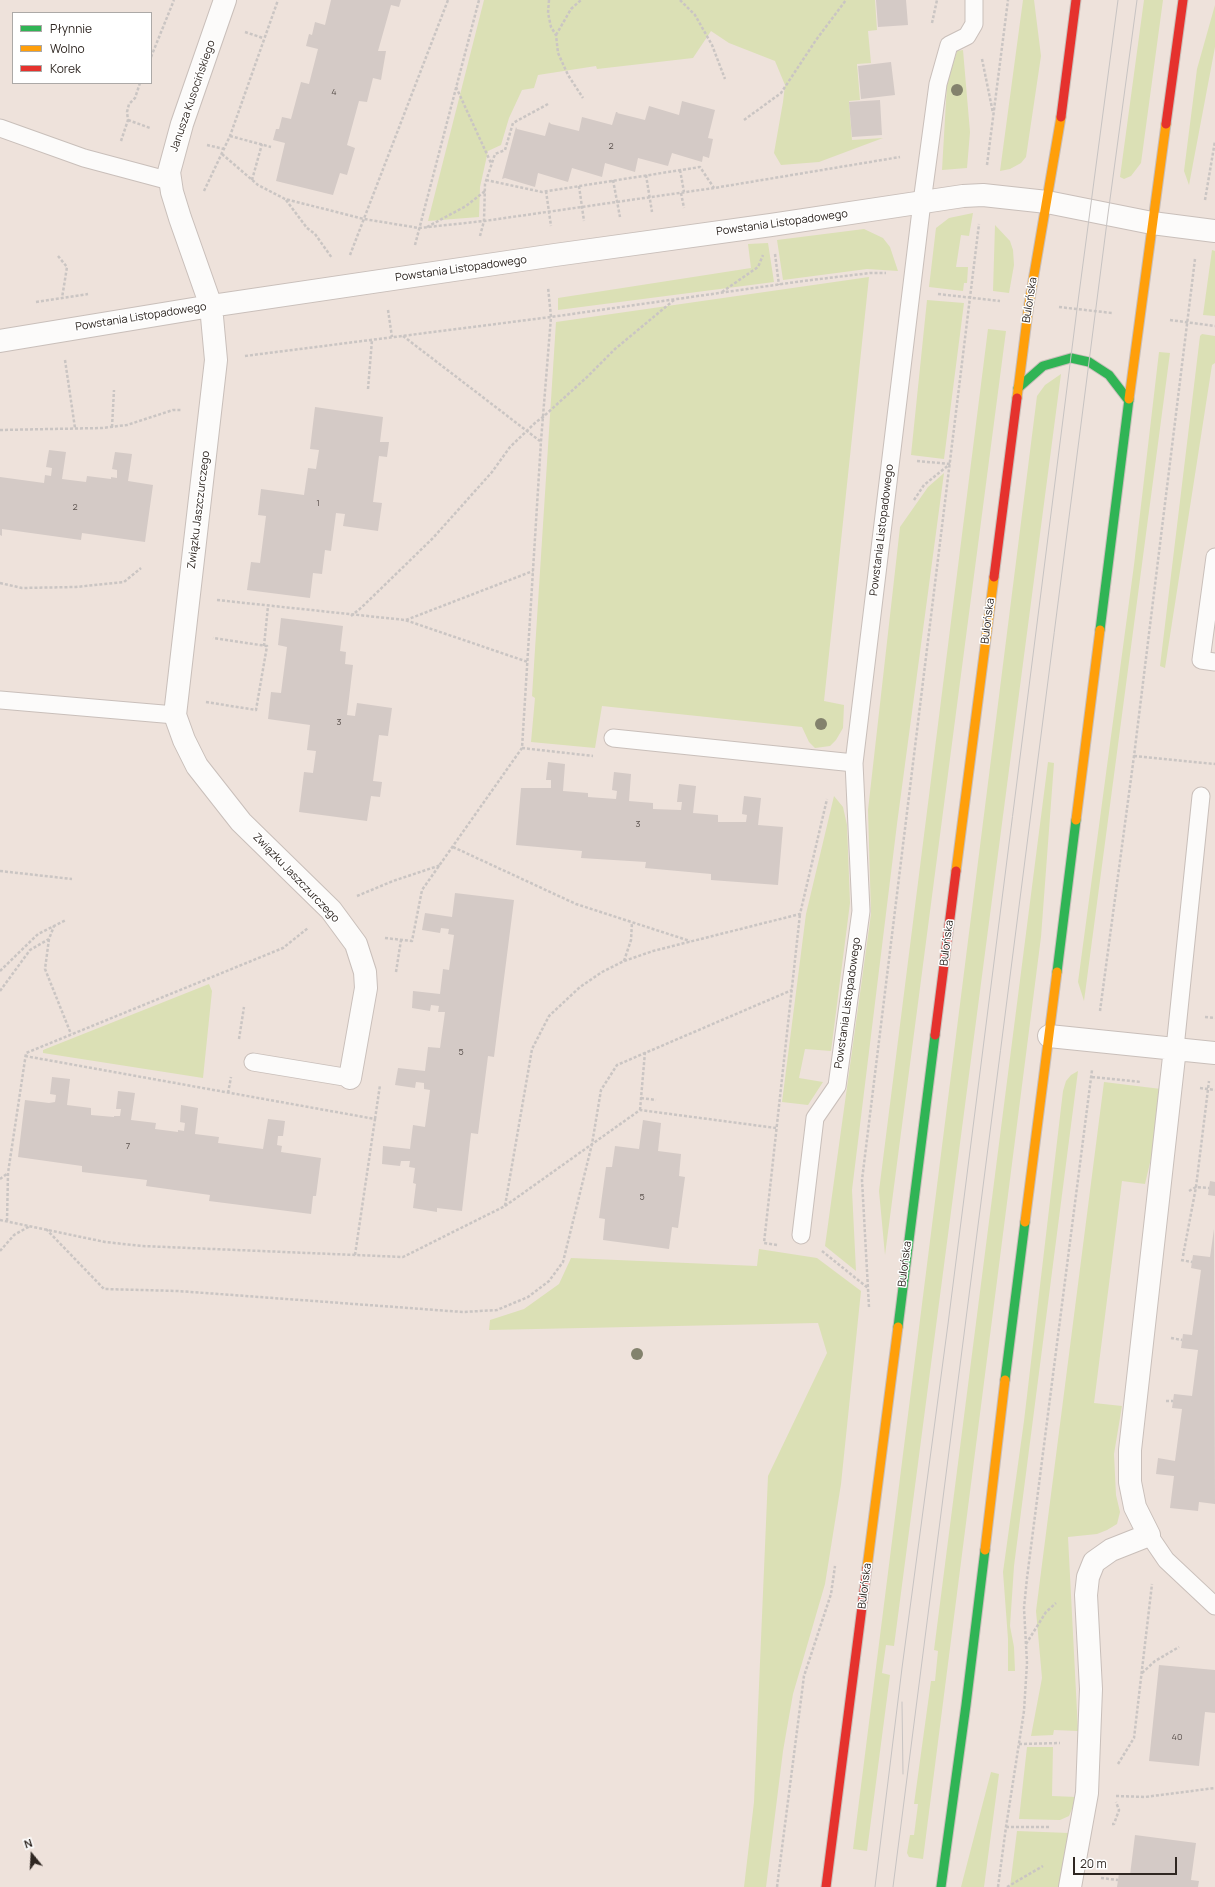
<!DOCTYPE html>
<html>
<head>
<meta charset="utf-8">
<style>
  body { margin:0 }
  #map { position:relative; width:1215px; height:1887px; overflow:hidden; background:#eee2db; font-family:Manrope,sans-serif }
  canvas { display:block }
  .legend { position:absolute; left:12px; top:12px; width:140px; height:72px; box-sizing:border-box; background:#fff; border:1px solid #aca9a7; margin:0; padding:5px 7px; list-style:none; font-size:12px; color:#2f2722 }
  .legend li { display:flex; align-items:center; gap:8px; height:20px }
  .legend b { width:20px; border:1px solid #aca9a7 }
  .north { position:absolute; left:12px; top:1835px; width:40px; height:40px; -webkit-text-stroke:3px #fff; paint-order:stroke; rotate:342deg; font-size:11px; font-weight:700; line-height:16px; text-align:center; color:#2f2722 }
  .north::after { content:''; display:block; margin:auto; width:14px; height:18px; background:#2f2722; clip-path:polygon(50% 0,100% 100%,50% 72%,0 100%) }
  .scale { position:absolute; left:1073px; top:1857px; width:104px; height:18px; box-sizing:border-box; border:2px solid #2f2722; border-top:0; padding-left:5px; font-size:12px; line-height:14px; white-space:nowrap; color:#2f2722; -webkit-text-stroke:3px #fff; paint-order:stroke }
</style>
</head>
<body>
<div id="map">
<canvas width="1215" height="1887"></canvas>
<ul class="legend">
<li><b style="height:5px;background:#30b455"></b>Płynnie</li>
<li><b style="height:5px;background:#ff9f0a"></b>Wolno</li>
<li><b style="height:5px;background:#e5322d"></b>Korek</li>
</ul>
<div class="north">N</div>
<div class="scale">20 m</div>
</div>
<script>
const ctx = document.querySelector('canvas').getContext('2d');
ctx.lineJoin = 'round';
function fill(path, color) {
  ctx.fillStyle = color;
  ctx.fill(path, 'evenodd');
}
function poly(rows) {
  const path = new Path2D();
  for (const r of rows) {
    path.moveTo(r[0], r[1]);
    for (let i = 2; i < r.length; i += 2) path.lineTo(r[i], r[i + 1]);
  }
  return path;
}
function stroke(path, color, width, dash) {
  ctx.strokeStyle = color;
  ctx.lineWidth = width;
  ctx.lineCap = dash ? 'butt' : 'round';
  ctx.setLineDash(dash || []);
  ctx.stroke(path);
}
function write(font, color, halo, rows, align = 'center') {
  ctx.font = font + ' Manrope,sans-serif';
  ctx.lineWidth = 3;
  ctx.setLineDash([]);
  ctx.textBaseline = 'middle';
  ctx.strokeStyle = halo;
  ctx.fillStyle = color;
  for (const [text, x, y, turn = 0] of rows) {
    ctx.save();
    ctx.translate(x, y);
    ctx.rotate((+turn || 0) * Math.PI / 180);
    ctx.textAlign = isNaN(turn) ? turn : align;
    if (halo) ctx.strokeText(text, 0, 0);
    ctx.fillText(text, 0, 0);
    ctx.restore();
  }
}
fill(poly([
  [484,0,875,0,877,30,868,31,871,63,857,64,860,100,849,101,852,140,883,138,819,162,781,165,774,153,783,102,785,85,775,61,729,43,711,31,693,58,597,69,596,66,538,75,534,88,522,90,509,118,501,145,488,151,480,187,479,217,428,221],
  [1023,0,1034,0,1041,56,1026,157,1021,163,1010,169,1000,171],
  [1144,0,1163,0,1141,163,1131,176,1124,179,1120,177],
  [1215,5,1215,47,1189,185,1184,171,1197,69],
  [963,50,970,132,967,168,942,170,947,84,957,51],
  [973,213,969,236,961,235,956,267,968,267,967,283,964,283,963,291,929,287,936,228,949,218],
  [995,225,1010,241,1013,250,1014,265,1009,293,993,291],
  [864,229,883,238,890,247,898,271,867,269,783,280,777,240],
  [768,243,774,282,558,310,558,298,751,268,748,244],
  [1212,250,1215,251,1215,316,1203,315],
  [869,277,824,701,844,705,843,728,836,740,830,746,815,748,809,742,802,727,602,706,595,748,531,742,535,698,532,696,556,322],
  [927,300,964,303,944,459,911,455],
  [988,329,1006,331,885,1255,879,1191],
  [1202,334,1215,336,1215,363,1212,365,1165,668,1160,666,1200,336],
  [1159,352,1170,353,1084,1001,1078,982,1134,565],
  [1061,374,894,1646,886,1645,882,1673,890,1675,867,1851,853,1849,1037,396,1045,385],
  [944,473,897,824,852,1190,856,1271,825,1246,871,914,868,810,900,527,928,487],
  [1048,762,1054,763,1041,937,923,1859,909,1857,907,1853,910,1835,914,1835,918,1804,914,1804,931,1681,935,1681,938,1651,934,1650],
  [834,796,843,807,847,825,850,903,831,1051,805,1049,799,1078,823,1082,808,1105,782,1102,806,914],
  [209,984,212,991,203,1078,43,1053,43,1050],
  [1078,1071,1014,1566,1010,1626,1014,1647,1015,1671,1008,1671,1008,1639,1003,1572,1024,1421,1063,1091,1066,1081,1071,1075],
  [1104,1082,1161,1089,1161,1116,1145,1184,1122,1181,1094,1403,1122,1406,1114,1454,1116,1495,1120,1512,1117,1524,1107,1530,1097,1534,1068,1537,1078,1731,1054,1730,1053,1735,1031,1736,1042,1678,1036,1611],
  [759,1249,817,1258,861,1291,841,1484,825,1584,793,1694,783,1751,766,1887,744,1887,754,1802,768,1476,827,1353,818,1323,489,1330,490,1320,524,1309,559,1284,571,1258,757,1266],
  [1027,1747,1053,1747,1052,1796,1077,1797,1069,1816,1060,1820,1019,1819],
  [991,1772,999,1774,984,1887,961,1887],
  [1017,1831,1069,1833,1059,1887,1010,1887]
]), '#dbe0b5');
fill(poly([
  [331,0,401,0,399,7,391,5,378,51,386,51,381,80,373,78,367,102,359,101,347,145,355,148,347,175,340,173,333,195,276,181,285,143,273,140,276,129,279,129,282,117,291,119,301,82,309,84,318,49,306,46,309,34,312,35,315,22,325,25],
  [876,0,906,0,908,25,878,27],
  [891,62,895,95,861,99,858,66],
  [880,100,882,135,852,137,849,102],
  [682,101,715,110,708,138,713,139,709,158,703,156,702,162,672,153,668,166,638,158,635,172,605,163,602,177,572,168,568,182,538,173,535,187,505,178,502,179,516,127,517,129,545,136,549,122,551,124,579,131,582,117,612,125,616,112,618,112,617,113,645,120,649,106,679,115],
  [315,407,383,417,380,442,389,442,387,457,379,456,373,502,382,503,378,531,343,526,345,514,336,513,331,551,325,550,322,574,313,573,310,598,247,590,251,562,260,563,266,516,258,515,261,489,304,495,308,468,316,469,319,450,310,449],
  [49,450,66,452,62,479,86,482,87,476,111,479,111,477,117,478,117,470,112,469,115,452,132,454,128,481,153,485,145,542,82,533,81,540,2,529,2,536,0,535,0,477,44,483,45,475,51,476,52,468,46,467],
  [281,618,343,626,340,651,346,652,345,664,353,665,347,715,355,716,357,703,392,708,388,736,379,735,373,781,382,782,380,797,371,796,367,821,299,812,304,772,313,773,316,751,307,750,310,725,268,719,271,692,281,693,287,647,278,645],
  [548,762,565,764,563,791,588,793,588,797,616,799,617,791,612,790,614,772,631,774,629,801,653,803,653,809,681,810,682,802,677,802,679,784,696,786,693,813,718,815,718,822,746,822,747,815,742,814,744,796,761,798,758,825,783,827,778,885,711,880,711,874,645,868,646,862,581,858,582,851,516,845,521,788,551,788,551,780,546,780],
  [455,893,514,900,494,1057,488,1056,478,1134,471,1133,462,1211,437,1208,437,1212,413,1208,416,1184,413,1183,415,1168,409,1167,410,1161,401,1161,400,1166,382,1164,383,1146,410,1149,413,1125,425,1127,430,1090,424,1089,424,1083,416,1082,415,1088,395,1085,398,1068,425,1071,428,1047,440,1048,445,1012,438,1012,439,1006,431,1005,430,1011,412,1008,413,991,440,994,443,969,449,970,454,935,448,934,449,929,441,928,440,933,422,930,425,913,452,917],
  [52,1077,70,1079,67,1105,91,1108,91,1115,114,1117,114,1116,120,1116,121,1109,116,1109,118,1091,135,1093,131,1120,156,1123,155,1129,178,1132,178,1130,184,1131,185,1123,180,1122,181,1105,198,1108,195,1134,219,1137,218,1143,263,1149,268,1119,285,1121,283,1136,278,1136,277,1145,282,1146,281,1152,321,1158,316,1196,313,1196,311,1214,209,1201,210,1195,146,1186,147,1180,82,1172,82,1166,18,1157,25,1100,49,1103,55,1102,56,1095,50,1094],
  [643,1120,661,1123,658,1151,681,1154,679,1176,685,1177,678,1228,672,1227,669,1249,603,1240,605,1219,599,1218,606,1167,612,1167,615,1146,639,1149],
  [1210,1181,1215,1182,1215,1196,1208,1195],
  [1214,1229,1215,1504,1199,1502,1198,1511,1170,1508,1174,1476,1156,1474,1158,1458,1175,1461,1182,1409,1172,1408,1174,1394,1192,1396,1198,1350,1181,1348,1183,1334,1192,1335,1201,1270,1191,1268,1193,1255,1210,1257],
  [1159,1665,1215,1670,1215,1713,1205,1712,1199,1766,1149,1761],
  [1135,1835,1196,1843,1191,1880,1199,1881,1198,1887,1117,1887,1119,1873,1130,1875]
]), '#d4cac6');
const lane = poly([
  [0,128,84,158,170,181],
  [1215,557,1201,660,1215,662],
  [0,700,175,715],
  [613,738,854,763],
  [1175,1048,1201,796],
  [253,1062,350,1078],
  [801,1235,815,1118,837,1086,861,911,854,763,922,202,938,84,949,45,967,36,974,24,974,0],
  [1149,1535,1166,1560,1215,1606]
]);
const street = poly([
  [225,0,182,124,169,172,172,192,180,218,211,306,216,360,175,715,184,740,197,766,241,822,331,910,356,944,365,972,366,988,350,1078],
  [0,341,211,306,555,255,771,225,963,196,983,195,1047,202,1152,223,1215,231],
  [1049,1036,1215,1053],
  [1070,1887,1087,1793,1091,1689,1086,1595,1088,1577,1094,1562,1111,1550,1149,1535,1135,1507,1130,1482,1130,1450,1175,1048]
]);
const fast = poly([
  [1018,388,1043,366,1071,358,1089,362,1109,375,1129,401],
  [1100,630,1129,399],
  [1057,972,1076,820],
  [898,1327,935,1035],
  [1005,1380,1025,1222],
  [941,1887,966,1705,985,1550]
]);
const slow = poly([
  [1017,398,1029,304,1061,117],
  [1129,399,1166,124],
  [1076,820,1100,630],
  [956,871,994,577],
  [1025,1222,1057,972],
  [985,1550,1005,1380],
  [867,1568,898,1327]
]);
const jam = poly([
  [1061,117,1076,0],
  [1166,124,1183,0],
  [994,577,1017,398],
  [935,1035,956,871],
  [826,1887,867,1568]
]);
stroke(lane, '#c9bfba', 19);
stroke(street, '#c9bfba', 24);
stroke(fast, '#c9bfba', 11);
stroke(slow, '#c9bfba', 11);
stroke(jam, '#c9bfba', 11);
stroke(poly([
  [549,0,548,13,551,27,556,35,558,53,568,75,583,98],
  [680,0,695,15,712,45,725,79],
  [932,23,937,0],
  [245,32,263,38],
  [556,35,571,9,581,0],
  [151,57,174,0],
  [982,59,993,113],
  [456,87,491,163],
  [128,120,150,128],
  [744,120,781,93,816,40,846,0],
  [230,136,271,147],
  [121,141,128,120,127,112,129,104,135,98,140,83],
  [207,145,224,149],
  [222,154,258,185,285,199,364,219,419,228,484,221,714,188,900,157],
  [987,165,1008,0],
  [680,170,684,192],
  [646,175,652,212],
  [252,180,262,144],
  [486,180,542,192,700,167,714,188],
  [613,180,620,217],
  [579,186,584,221],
  [204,191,230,136,278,0],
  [546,191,551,226],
  [681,193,684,208],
  [286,200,307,228,315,234,332,258],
  [1205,200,1215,141],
  [427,227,466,206,485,191],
  [480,236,484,221,485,184,495,154,505,150,513,123,548,104],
  [415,245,479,0],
  [775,254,779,285],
  [350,255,448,0],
  [58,256,67,267,62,298],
  [722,292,758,267,763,255],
  [938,294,1000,301],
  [36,302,88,294],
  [1059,307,1112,313],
  [388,310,392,337],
  [1170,320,1215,326],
  [403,336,540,441],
  [245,356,551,317,803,281,870,273,886,273],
  [65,360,75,428],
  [368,389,372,340],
  [112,427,114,390],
  [0,430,102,428,127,425,173,410,182,410],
  [917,461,950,464],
  [914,500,924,485,950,464],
  [0,583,22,588,76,587,124,582,141,568],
  [217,600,405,620,528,662],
  [351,616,362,607,433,538,492,472,510,447,536,422,543,417,587,377,615,349,674,300],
  [406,620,533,571],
  [264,646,268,606],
  [206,702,256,710,267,646,213,638],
  [522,748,593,756],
  [1134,756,1215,764],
  [453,847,576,904,690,941],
  [0,871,72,879],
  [357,896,393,881,441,865],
  [385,938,412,941,422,890,522,748,541,441,551,317,548,287],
  [49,939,45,969,71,1034],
  [624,961,631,940,632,922],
  [0,971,38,934,66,920],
  [396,972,401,940],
  [0,991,30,950,49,939,54,926],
  [1100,1011,1134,756,1195,259],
  [1205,1017,1215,1018],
  [239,1039,244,1007],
  [25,1056,375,1119,355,1255],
  [1092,1077,1141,1082],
  [1200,1088,1215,1090],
  [228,1093,231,1077],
  [641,1098,656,1100],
  [640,1110,645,1052],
  [375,1119,380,1085],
  [0,1179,8,1173],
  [1189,1191,1196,1187,1209,1188],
  [505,1206,640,1110,776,1128],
  [0,1220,105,1242,142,1246,403,1257,505,1206,532,1049,549,1016,580,987,602,972,624,961,653,951,800,914,827,799],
  [7,1221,8,1173,26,1053,283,948,308,928],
  [46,1229,104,1289,178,1291,463,1312,497,1310,528,1297,549,1281,563,1262,592,1144,601,1090,617,1065,792,990],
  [777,1245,764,1243,800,914],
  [0,1251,14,1235,30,1226],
  [822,1251,868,1288],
  [1183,1256,1196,1187,1209,1081],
  [1181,1260,1192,1262],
  [869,1307,862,1180,979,224],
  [1171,1338,1182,1340],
  [1166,1401,1173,1401],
  [1026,1644,1046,1612,1056,1603],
  [1142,1673,1155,1661,1179,1647],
  [1019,1744,1060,1743],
  [1118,1764,1134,1738,1152,1584],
  [1116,1796,1145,1797,1215,1788],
  [1112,1824,1114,1824,1119,1810,1116,1802],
  [1006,1827,1051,1827],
  [1101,1878,1118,1880],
  [777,1887,804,1676,831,1594,835,1566],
  [998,1887,1006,1827,1024,1711,1027,1663,1024,1608,1027,1578,1092,1070],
  [1007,1887,1043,1866]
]), '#cac5c3', 2.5, [3, 2]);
stroke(lane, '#fcfbfa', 17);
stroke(street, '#fcfbfa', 22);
stroke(fast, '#30b455', 9);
stroke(slow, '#ff9f0a', 9);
stroke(jam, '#e5322d', 9);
stroke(poly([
  [902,1702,903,1774],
  [875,1887,902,1668,948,1324,1077,309,1118,0],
  [893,1887,1108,214,1137,0]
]), '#c7c3c2', 1);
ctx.fillStyle = '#83826d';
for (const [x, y] of [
  [957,90],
  [821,724],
  [637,1354]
]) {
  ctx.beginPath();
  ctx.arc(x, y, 6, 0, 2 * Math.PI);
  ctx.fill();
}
write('9px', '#5b524e', null, [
  ["4",334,92],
  ["2",611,146],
  ["1",318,503],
  ["2",75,507],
  ["3",339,722],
  ["3",638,824],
  ["5",461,1052],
  ["7",128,1146],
  ["5",642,1197],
  ["40",1177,1737]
]);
write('11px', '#2f2722', '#fff', [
  ["Janusza Kusocińskiego",193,96,-71],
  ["Powstania Listopadowego",782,223,-8],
  ["Powstania Listopadowego",461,269,-8],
  ["Bulońska",1030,300,-81],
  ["Powstania Listopadowego",141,317,-9],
  ["Związku Jaszczurczego",199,510,-83],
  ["Powstania Listopadowego",882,530,-83],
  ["Bulońska",988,621,-83],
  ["Związku Jaszczurczego",296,878,46],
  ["Bulońska",947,943,-83],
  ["Powstania Listopadowego",848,1003,-82],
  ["Bulońska",905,1264,-83],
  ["Bulońska",865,1586,-83]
]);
</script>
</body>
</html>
